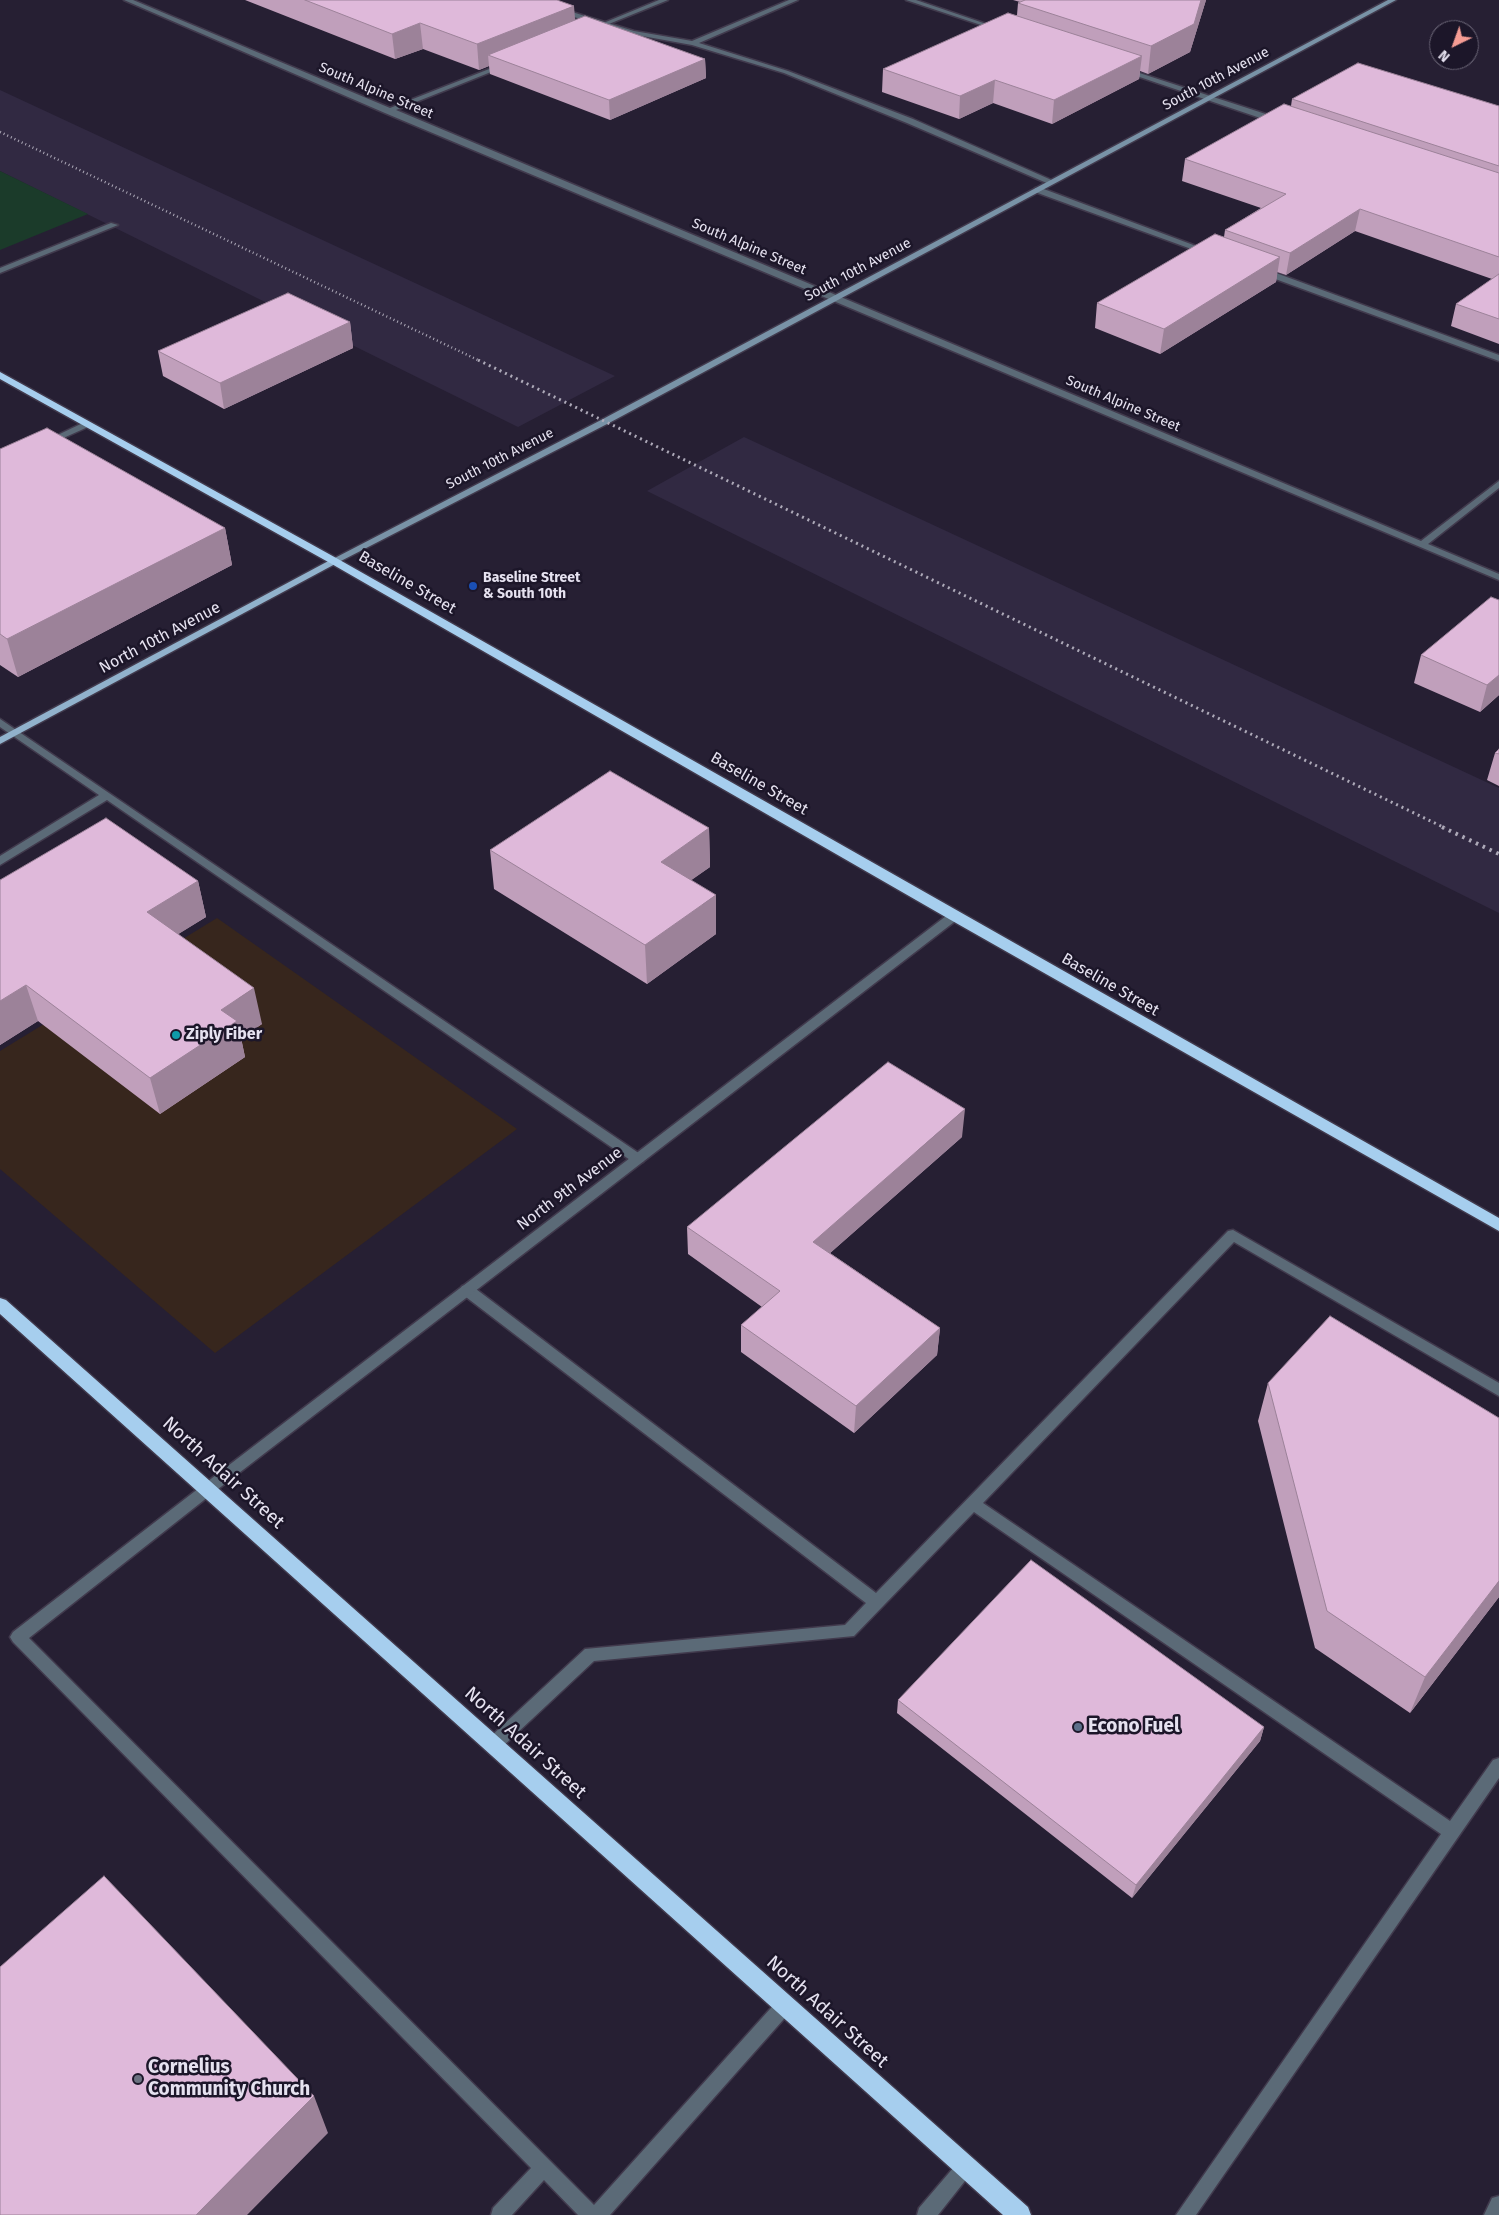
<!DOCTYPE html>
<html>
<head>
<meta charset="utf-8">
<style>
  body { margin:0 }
  #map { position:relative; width:1499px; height:2215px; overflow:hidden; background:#261f33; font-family:"Fira Sans",sans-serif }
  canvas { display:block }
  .north { position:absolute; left:1429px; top:20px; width:50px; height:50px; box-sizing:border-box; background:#1c1629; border:1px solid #6d6879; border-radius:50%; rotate:222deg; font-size:14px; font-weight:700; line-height:20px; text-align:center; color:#e6e2f0 }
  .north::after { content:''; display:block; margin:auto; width:18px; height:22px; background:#f59c94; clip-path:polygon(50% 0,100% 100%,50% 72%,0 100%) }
</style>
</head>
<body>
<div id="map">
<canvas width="1499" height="2215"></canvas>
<div class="north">N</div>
</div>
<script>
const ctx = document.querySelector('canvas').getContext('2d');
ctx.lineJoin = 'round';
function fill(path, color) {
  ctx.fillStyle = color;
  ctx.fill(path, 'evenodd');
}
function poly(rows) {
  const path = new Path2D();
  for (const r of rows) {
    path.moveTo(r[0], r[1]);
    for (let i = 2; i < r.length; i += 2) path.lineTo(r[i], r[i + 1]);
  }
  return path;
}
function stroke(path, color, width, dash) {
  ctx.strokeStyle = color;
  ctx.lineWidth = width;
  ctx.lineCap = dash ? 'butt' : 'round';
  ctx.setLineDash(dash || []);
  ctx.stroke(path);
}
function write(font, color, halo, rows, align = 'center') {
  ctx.font = font + ' "Fira Sans",sans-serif';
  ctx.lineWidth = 5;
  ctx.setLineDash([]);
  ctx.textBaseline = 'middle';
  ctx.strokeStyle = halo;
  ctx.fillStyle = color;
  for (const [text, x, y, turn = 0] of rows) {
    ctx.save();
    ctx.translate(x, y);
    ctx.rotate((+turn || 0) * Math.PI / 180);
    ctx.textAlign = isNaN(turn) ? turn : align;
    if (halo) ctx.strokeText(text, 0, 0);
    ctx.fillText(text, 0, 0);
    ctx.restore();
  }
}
fill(poly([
  [0,90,615,376,518,427,0,171],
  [744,437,1499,788,1499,913,647,491]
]), '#312942');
fill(poly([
  [217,918,517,1129,215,1353,0,1169,0,1051]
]), '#37261d');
fill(poly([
  [0,171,88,214,0,250]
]), '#1b3b2a');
const lane = poly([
  [524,0,533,0,634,31,692,41,789,0,798,0,699,43,788,71,913,119,1056,182,1049,184,907,123,784,73,692,45,631,34,554,11,524,0],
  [1035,188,1041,188,1212,252,1205,254,1035,192,1035,188],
  [1259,269,1265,269,1499,355,1499,361,1259,273,1259,269],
  [87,421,91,424,90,426,50,444,43,442,87,421],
  [0,719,643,1156,644,1159,643,1162,633,1162,107,800,0,865,0,856,99,795,0,727,0,719],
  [1233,1230,1499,1383,1499,1396,1234,1242,983,1503,1450,1821,1493,1760,1499,1758,1499,1778,1196,2215,1176,2215,1441,1834,974,1512,854,1636,594,1661,500,1749,494,1751,488,1749,486,1744,488,1739,585,1649,845,1625,866,1603,462,1294,460,1290,462,1286,467,1285,472,1286,876,1593,1228,1231,1233,1230],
  [208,1483,213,1485,215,1489,213,1493,29,1638,594,2205,779,1999,785,1996,791,1999,794,2005,791,2011,610,2215,578,2215,544,2180,512,2215,491,2215,493,2208,531,2168,13,1642,10,1637,13,1632,203,1485,208,1483],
  [966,2157,972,2160,975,2166,972,2172,938,2215,917,2215,919,2208,960,2160,966,2157],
  [1499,2196,1499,2215,1484,2215,1492,2198,1499,2196]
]);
const street = poly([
  [124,0,133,0,390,108,502,64,506,64,506,66,396,110,1421,541,1499,481,1499,488,1428,544,1499,574,1499,580,385,113,124,0],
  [659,0,668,0,594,30,589,29,659,0],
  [906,0,916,0,1001,29,996,30,906,0],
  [1124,68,1281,119,1282,121,1275,123,1122,71,1121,70,1124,68],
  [111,223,118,225,0,273,0,268,111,223],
  [954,912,960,916,958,919,213,1493,208,1495,203,1493,201,1489,203,1485,950,913,954,912]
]);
const secondary = poly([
  [1388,0,1396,0,609,423,337,563,334,564,329,561,603,419,1388,0]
]);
const primary = poly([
  [334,558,337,559,337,563,0,744,0,737,334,558]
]);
const highway = poly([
  [0,372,338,559,1499,1218,1499,1231,949,919,330,563,0,379,0,372],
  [0,1298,6,1300,1028,2207,1031,2215,1003,2215,0,1314,0,1298]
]);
stroke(lane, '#413a4d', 3);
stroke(street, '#413a4d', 3);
stroke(secondary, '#413a4d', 3);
stroke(primary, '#413a4d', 3);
stroke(highway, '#413a4d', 3);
fill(lane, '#5b6a77');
fill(street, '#5b6a77');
fill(secondary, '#7993a7');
fill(primary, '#91b2cc');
fill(highway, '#a6ceee');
stroke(poly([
  [0,132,480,361]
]), '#ada9b8', 2.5, [1, 3]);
stroke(poly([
  [478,360,1445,828]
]), '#ada9b8', 3, [2, 4]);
stroke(poly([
  [1442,827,1499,854]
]), '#ada9b8', 4, [2.5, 5]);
fill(poly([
  [245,0,557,0,575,20,705,59,706,78,610,120,490,74,489,66,479,70,423,49,395,59],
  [1013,0,1206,0,1190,52,1148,74,1140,71,1139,79,1052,124,993,103,959,119,882,92,883,69,1017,15,1018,3,1020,2],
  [1292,99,1499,106,1499,344,1451,326,1456,304,1492,279,1355,231,1286,275,1277,272,1276,282,1160,354,1095,328,1097,303,1224,237,1225,230,1261,208,1182,181,1185,159,1291,106],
  [350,322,353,348,224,409,163,376,158,351],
  [0,449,225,528,232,565,18,677,0,665],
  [1499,600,1499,695,1480,712,1414,683,1421,655],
  [1499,749,1499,786,1487,780,1495,753],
  [709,828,710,867,691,880,716,934,647,984,494,889,490,850],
  [0,880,198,881,206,917,178,934,262,1024,241,1038,245,1057,160,1114,38,1021,0,1045],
  [962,1137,830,1253,940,1328,937,1355,854,1433,741,1352,741,1325,762,1307,688,1254,687,1227],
  [1268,1383,1499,1597,1410,1713,1315,1648,1258,1421],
  [898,1700,1264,1727,1260,1741,1132,1898,897,1713]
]), '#c09fbb');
fill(poly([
  [1201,0,1206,0,1190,52,1148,74,1151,46],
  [574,6,576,31,488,55,489,66,479,70,477,44],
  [420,23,423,49,395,59,392,34],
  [1142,56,1139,79,1052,124,1054,100],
  [705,59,706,78,610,120,609,100],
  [995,80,993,103,959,119,960,96],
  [1360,209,1355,231,1286,275,1290,253],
  [1280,257,1276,282,1160,354,1164,329],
  [350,322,353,348,224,409,220,383],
  [225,528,232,565,18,677,7,639],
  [1499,675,1499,695,1480,712,1487,685],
  [709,828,710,867,662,901,661,862],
  [198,881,206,917,156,948,147,912],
  [716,895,716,934,647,984,645,945],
  [26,985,38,1021,0,1045,0,1001],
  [254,988,262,1024,241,1038,245,1057,160,1114,150,1078,221,1010],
  [965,1109,962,1137,812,1269,813,1242],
  [940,1328,937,1355,854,1433,856,1406],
  [1499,1581,1499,1597,1410,1713,1425,1677],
  [1264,1727,1260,1741,1132,1898,1136,1885],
  [314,2096,328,2133,247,2215,196,2215]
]), '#9c8299');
const building = poly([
  [305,0,557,0,574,6,477,44,420,23,392,34,305,0],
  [1025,0,1201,0,1194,24,1151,46,1018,3,1025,0],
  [1008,13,1142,56,1054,100,995,80,960,96,883,69,1008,13],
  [585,16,705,59,609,100,488,55,585,16],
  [1358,63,1499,106,1499,166,1292,99,1358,63],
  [1284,104,1499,173,1499,257,1360,209,1290,253,1225,230,1286,194,1185,159,1284,104],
  [1215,234,1280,257,1164,329,1097,303,1215,234],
  [1499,274,1499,319,1456,304,1499,274],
  [288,293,350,322,220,383,158,351,288,293],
  [47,428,225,528,7,639,0,634,0,449,47,428],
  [1491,597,1499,600,1499,675,1487,685,1421,655,1491,597],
  [1499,749,1499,754,1495,753,1499,749],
  [610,771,709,828,661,862,716,895,645,945,490,850,610,771],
  [106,818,198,881,147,912,254,988,221,1010,237,1021,150,1078,26,985,0,1001,0,880,106,818],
  [888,1062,965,1109,813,1242,940,1328,856,1406,741,1325,780,1291,687,1227,888,1062],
  [1330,1316,1499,1418,1499,1581,1425,1677,1327,1611,1268,1383,1330,1316],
  [1031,1560,1264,1727,1136,1885,898,1700,1031,1560],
  [104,1876,314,2096,196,2215,0,2215,0,1967,104,1876]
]);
fill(building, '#dfb9da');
stroke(building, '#9c8299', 1);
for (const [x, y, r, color] of [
  [473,586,5,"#1a4fb4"],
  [176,1035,5,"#0f9aa8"],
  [1078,1727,5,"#5c6f8a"],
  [138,2079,5,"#6b7280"]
]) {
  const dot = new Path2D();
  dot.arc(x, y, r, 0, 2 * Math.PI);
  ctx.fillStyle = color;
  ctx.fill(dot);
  stroke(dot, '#1c1629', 2);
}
write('14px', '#e6e2f0', '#1c1629', [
  ["South 10th Avenue",1216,79,-28],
  ["South Alpine Street",376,91,23],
  ["South Alpine Street",749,247,23],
  ["South 10th Avenue",858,270,-28],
  ["South Alpine Street",1123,404,23],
  ["South 10th Avenue",500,459,-27]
]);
write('bold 14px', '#e6e2f0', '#1c1629', [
  ["Baseline Street",483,578],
  ["& South 10th",483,594]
], 'left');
write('16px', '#e6e2f0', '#1c1629', [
  ["Baseline Street",407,583,30],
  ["North 10th Avenue",160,638,-28],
  ["Baseline Street",759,784,30],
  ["Baseline Street",1110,985,30],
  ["North 9th Avenue",570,1189,-37]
]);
write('bold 16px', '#e6e2f0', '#1c1629', [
  ["Ziply Fiber",186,1035]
], 'left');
write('19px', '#e6e2f0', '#1c1629', [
  ["North Adair Street",223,1473,42],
  ["North Adair Street",525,1743,42],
  ["North Adair Street",827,2012,42]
]);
write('bold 19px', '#e6e2f0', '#1c1629', [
  ["Econo Fuel",1088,1727],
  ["Cornelius",148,2068],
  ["Community Church",148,2090]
], 'left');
</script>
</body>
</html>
